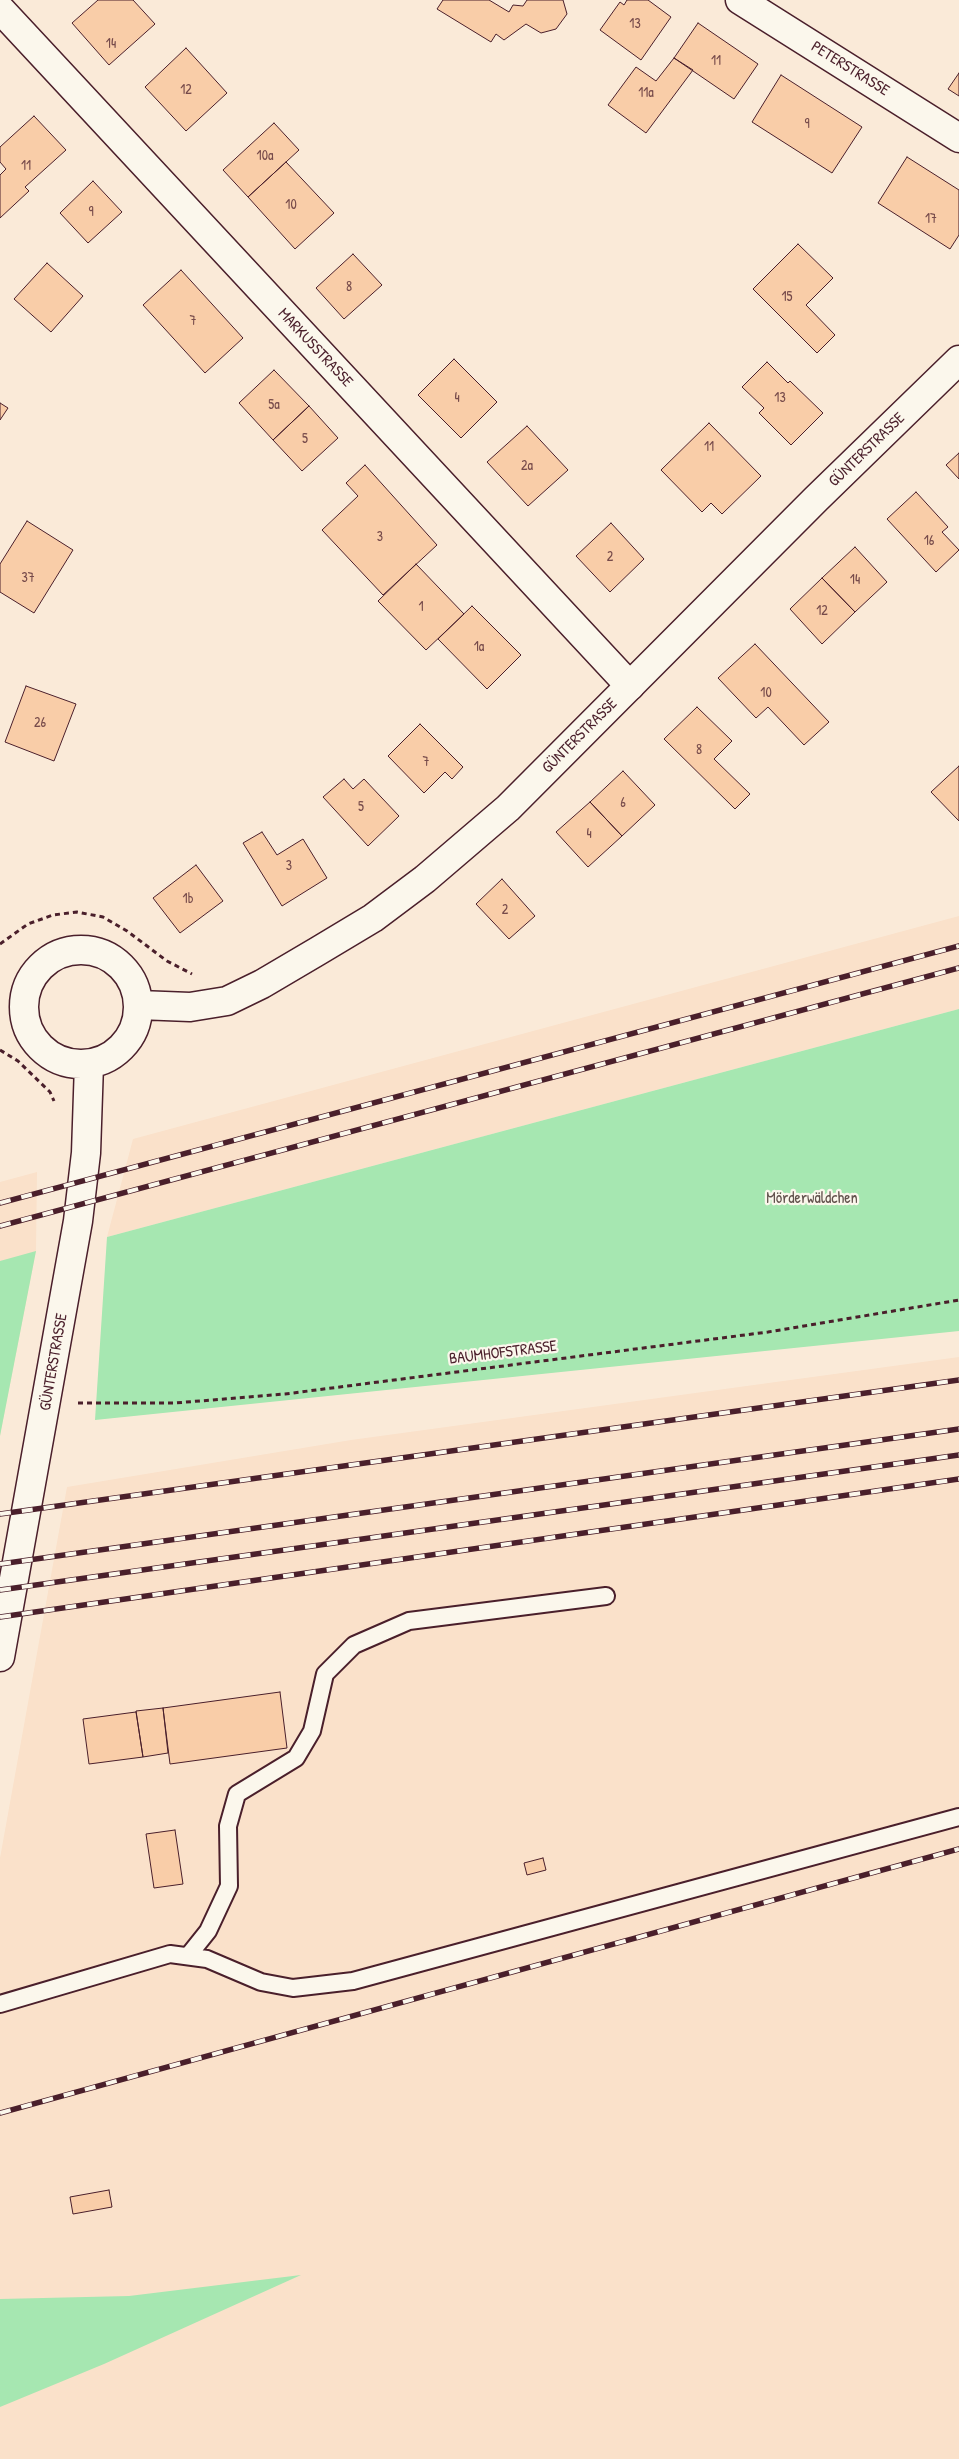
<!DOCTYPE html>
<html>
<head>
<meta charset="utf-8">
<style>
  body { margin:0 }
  canvas { display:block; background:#faead8 }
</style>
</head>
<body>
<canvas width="959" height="2459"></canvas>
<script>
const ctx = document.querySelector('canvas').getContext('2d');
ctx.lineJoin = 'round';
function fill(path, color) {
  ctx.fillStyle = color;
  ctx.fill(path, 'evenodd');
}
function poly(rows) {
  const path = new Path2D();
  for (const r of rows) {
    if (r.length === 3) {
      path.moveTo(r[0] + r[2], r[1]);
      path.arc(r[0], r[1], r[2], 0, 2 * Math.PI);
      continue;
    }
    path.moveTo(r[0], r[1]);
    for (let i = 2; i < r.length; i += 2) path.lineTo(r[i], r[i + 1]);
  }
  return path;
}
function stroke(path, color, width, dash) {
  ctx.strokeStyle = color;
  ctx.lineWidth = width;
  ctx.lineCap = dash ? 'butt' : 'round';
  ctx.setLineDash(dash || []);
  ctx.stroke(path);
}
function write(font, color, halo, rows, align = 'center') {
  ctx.font = font + ' "Patrick Hand",sans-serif';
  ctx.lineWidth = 4.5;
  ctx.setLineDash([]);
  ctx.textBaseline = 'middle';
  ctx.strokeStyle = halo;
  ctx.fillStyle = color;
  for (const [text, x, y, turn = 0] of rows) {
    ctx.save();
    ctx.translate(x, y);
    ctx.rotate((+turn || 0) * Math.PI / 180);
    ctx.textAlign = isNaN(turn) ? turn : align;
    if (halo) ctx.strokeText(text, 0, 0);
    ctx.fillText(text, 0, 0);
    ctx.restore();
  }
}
fill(poly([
  [959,916,959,1009,107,1237,133,1139],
  [37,1172,36,1251,0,1436,0,1182],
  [959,1357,959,2459,0,2459,0,1858,67,1487,351,1440]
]), '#fae1ca');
fill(poly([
  [959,1009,959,1331,95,1420,107,1237],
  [36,1251,0,1436,0,1261],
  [301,2275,104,2364,0,2407,0,2299,129,2296]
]), '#a6e7b1');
const building = poly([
  [98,0,133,0,155,24,109,65,72,23,98,0],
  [443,0,489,0,509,12,513,5,523,6,527,0,563,0,567,14,556,29,541,33,526,24,504,40,496,34,491,42,437,9,443,0],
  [627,0,648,0,671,17,641,60,600,30,620,2,624,5,627,0],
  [698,23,758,64,734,99,674,58,698,23],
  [186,48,227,93,186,131,145,87,186,48],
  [674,58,693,70,646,133,608,105,636,67,656,81,674,58],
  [959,73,959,96,948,89,959,73],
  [781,75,862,127,832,173,752,122,781,75],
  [34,116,66,150,25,187,29,191,0,218,0,175,6,169,0,162,0,147,34,116],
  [274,123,299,150,248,197,223,170,274,123],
  [907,157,959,190,959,235,950,249,878,203,907,157],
  [286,162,334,213,295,249,248,197,286,162],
  [93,181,122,212,88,243,60,213,93,181],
  [798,244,833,278,806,305,835,335,817,353,753,289,798,244],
  [353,254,382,285,344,319,316,288,353,254],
  [47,263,83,296,51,332,14,299,47,263],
  [181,270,243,338,205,373,143,305,181,270],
  [454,359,497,402,461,438,418,395,454,359],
  [767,362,788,383,790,381,823,413,791,445,759,413,764,408,742,387,767,362],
  [274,370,309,406,273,440,239,403,274,370],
  [0,403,8,408,0,420,0,403],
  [309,406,338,438,302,471,273,440,309,406],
  [709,423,761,476,722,514,711,503,702,512,661,470,709,423],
  [527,426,568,470,528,506,487,462,527,426],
  [959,453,959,479,946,465,959,453],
  [365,465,437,545,383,595,322,530,358,496,346,483,365,465],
  [916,492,948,527,942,532,959,550,936,572,887,519,916,492],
  [27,521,73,550,34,613,0,592,0,564,27,521],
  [611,523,644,559,610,592,576,556,611,523],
  [855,547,887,582,855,612,822,578,855,547],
  [416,564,464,614,426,650,378,601,416,564],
  [822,578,855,612,822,644,790,609,822,578],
  [472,606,521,655,487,689,438,639,472,606],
  [755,644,829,722,804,745,768,707,756,718,718,678,755,644],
  [26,686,76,704,54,761,5,742,26,686],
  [697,707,732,741,714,759,750,794,735,809,664,739,697,707],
  [420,724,463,767,452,779,445,772,424,793,388,756,420,724],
  [959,766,959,821,931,792,959,766],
  [623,771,655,805,622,836,590,802,623,771],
  [344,779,353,789,364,779,399,816,368,846,323,797,344,779],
  [590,802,622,836,588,867,556,832,590,802],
  [262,832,277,855,303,839,327,878,282,906,243,843,262,832],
  [196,865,223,901,180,933,153,898,196,865],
  [502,879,535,916,509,939,476,904,502,879],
  [280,1692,287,1748,170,1764,163,1708,280,1692],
  [163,1708,168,1753,143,1757,136,1711,163,1708],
  [136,1712,143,1757,89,1764,83,1719,136,1712],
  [175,1830,183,1884,154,1888,146,1834,175,1830],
  [543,1858,546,1870,527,1875,524,1863,543,1858],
  [109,2190,112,2207,73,2214,70,2197,109,2190]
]);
fill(building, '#f9cda8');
stroke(building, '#4a1f2b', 1);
const service = poly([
  [188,1956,208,1931,229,1886,228,1826,237,1794,296,1758,312,1731,325,1674,354,1645,409,1621,606,1596],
  [0,2004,170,1954,207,1959,261,1982,293,1988,353,1981,959,1817]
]);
const minor = poly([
  [0,9,630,686]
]);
const tertiary = poly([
  [740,0,959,138],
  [81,1007,57],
  [139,1005,190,1007,227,1001,262,984,318,951,373,918,425,879,508,808,816,499,959,360],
  [0,1657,78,1221,86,1153,89,1064]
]);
stroke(service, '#4a1f2b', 20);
stroke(minor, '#4a1f2b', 31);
stroke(tertiary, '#4a1f2b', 31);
stroke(poly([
  [0,944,28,924,53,915,77,912,103,917,127,931,167,961,192,974],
  [0,1050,18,1061,50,1092,54,1101],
  [78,1403,175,1403,285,1394,768,1332,959,1300]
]), '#4a1f2b', 3, [5, 4]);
stroke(service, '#fbf7ec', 16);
stroke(minor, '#fbf7ec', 28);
stroke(tertiary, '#fbf7ec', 28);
const rail = poly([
  [0,1203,959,946],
  [0,1226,959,968],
  [0,1514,959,1380],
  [0,1564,959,1429],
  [0,1590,959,1455],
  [0,1617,959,1479],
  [0,2113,959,1849]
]);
stroke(rail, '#4a1f2b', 5.5);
stroke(rail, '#fbf7ec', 4, [11]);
write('14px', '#764a4a', null, [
  ["13",635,24],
  ["14",111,44],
  ["11",716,61],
  ["12",186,90],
  ["11a",646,93],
  ["9",807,124],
  ["10a",265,156],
  ["11",26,166],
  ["10",291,205],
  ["9",91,212],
  ["17",931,219],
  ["8",349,287],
  ["15",787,297],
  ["7",193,321],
  ["4",457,398],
  ["13",780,398],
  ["5a",274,405],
  ["5",305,439],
  ["11",709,447],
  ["2a",527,466],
  ["3",380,537],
  ["16",929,541],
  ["2",610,557],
  ["37",28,578],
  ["14",855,580],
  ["1",421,607],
  ["12",822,611],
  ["1a",479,647],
  ["10",766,693],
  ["26",40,723],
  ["8",699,750],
  ["7",426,762],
  ["6",623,803],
  ["5",361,807],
  ["4",589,834],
  ["3",289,866],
  ["1b",188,899],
  ["2",505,910]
]);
write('16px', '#4a1f2b', '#fbf7ec', [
  ["PETERSTRASSE",850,69,32],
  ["MARKUSSTRASSE",315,348,47],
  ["GÜNTERSTRASSE",867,450,-44],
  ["GÜNTERSTRASSE",580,736,-45],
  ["BAUMHOFSTRASSE",503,1353,-7],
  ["GÜNTERSTRASSE",54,1362,-80]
]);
write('16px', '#61514c', '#fbf7ec', [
  ["Mörderwäldchen",812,1199]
]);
</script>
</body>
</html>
